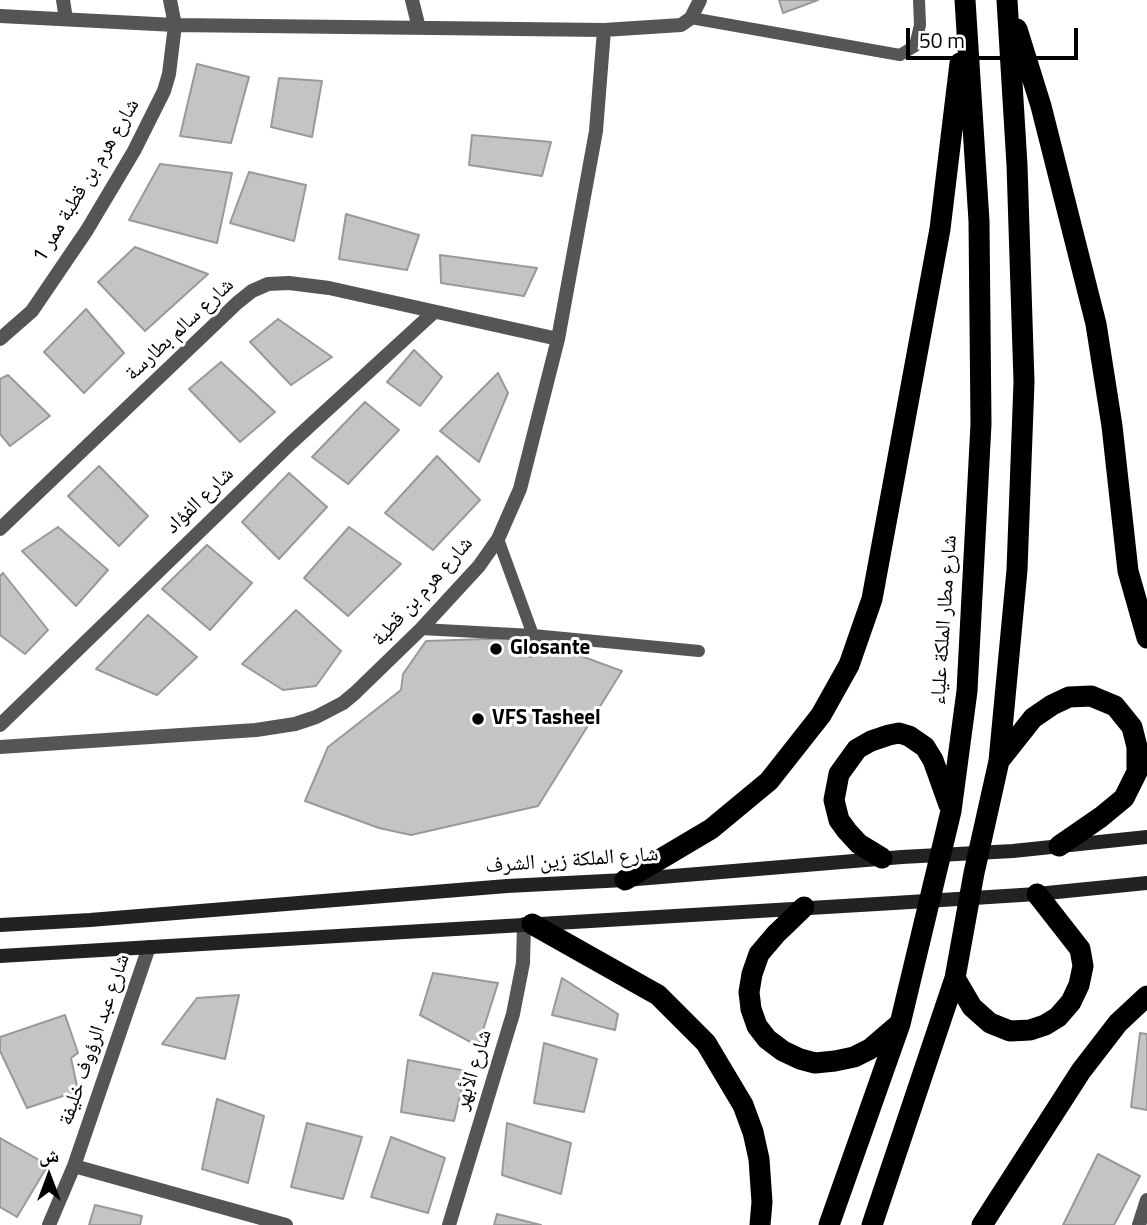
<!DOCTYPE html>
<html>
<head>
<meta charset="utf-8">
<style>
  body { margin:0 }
  #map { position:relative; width:1147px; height:1225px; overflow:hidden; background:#fff; font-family:"Titillium Web","Noto Naskh Arabic",sans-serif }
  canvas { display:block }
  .north { position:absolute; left:14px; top:1141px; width:70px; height:70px; -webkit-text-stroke:5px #fff; paint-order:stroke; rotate:0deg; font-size:19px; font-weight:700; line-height:28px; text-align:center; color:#000 }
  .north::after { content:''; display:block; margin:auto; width:24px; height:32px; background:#000; clip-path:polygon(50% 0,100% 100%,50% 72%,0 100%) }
  .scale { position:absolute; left:906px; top:28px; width:172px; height:32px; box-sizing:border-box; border:4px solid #000; border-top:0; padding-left:9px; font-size:21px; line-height:24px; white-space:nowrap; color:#000; -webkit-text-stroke:5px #fff; paint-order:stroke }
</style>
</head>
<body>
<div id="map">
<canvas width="1147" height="1225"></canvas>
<div class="north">ش</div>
<div class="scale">50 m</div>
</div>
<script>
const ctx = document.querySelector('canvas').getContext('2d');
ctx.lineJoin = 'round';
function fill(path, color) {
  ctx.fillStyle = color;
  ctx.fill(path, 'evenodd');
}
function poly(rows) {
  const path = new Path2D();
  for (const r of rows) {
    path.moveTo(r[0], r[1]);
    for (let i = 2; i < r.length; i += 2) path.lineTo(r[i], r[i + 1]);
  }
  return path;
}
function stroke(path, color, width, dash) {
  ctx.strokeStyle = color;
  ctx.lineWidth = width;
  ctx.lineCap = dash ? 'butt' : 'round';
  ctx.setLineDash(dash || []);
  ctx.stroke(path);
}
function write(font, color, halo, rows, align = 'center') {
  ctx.font = font + ' "Titillium Web","Noto Naskh Arabic",sans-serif';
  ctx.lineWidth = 6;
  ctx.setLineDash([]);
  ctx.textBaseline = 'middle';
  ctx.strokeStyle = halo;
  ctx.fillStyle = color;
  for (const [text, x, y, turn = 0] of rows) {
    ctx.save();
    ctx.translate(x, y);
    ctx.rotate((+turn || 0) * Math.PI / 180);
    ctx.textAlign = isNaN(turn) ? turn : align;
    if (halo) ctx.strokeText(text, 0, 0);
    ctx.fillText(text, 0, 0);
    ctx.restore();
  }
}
const building = poly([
  [779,0,818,0,783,13,779,0],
  [197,64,249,77,231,143,180,136,197,64],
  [279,78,322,81,312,137,271,127,279,78],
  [472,135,551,142,542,176,469,165,472,135],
  [160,164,232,173,217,243,129,220,160,164],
  [249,172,306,185,294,241,230,223,249,172],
  [346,214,419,235,407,270,339,259,346,214],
  [135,247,208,274,145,331,98,282,135,247],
  [440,255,537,268,524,296,441,283,440,255],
  [86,309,124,353,84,393,44,352,86,309],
  [278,319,332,357,291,385,250,342,278,319],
  [414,350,442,377,420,406,387,382,414,350],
  [221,362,275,412,240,442,189,389,221,362],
  [498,373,508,393,479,462,440,431,498,373],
  [8,375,50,416,10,446,0,434,0,379,8,375],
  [365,402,399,430,348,484,312,457,365,402],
  [437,456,480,500,433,550,385,513,437,456],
  [99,466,148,516,119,546,68,496,99,466],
  [289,473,327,507,279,559,242,522,289,473],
  [58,527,108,570,76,606,22,551,58,527],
  [349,527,401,564,348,616,304,578,349,527],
  [207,545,252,583,210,630,162,589,207,545],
  [3,573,48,630,25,654,0,635,0,576,3,573],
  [296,610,341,651,316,686,283,690,242,664,296,610],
  [148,615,197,657,157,695,96,669,148,615],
  [517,638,530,657,559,648,622,671,538,806,411,835,379,828,305,801,328,747,401,690,403,674,426,641,517,638],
  [433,973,498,983,478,1046,420,1015,433,973],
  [562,978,618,1014,615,1030,552,1015,562,978],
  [239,995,225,1059,162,1044,197,998,239,995],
  [65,1015,78,1053,71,1058,78,1091,27,1108,0,1051,0,1037,65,1015],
  [1140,1033,1147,1034,1147,1110,1131,1107,1140,1033],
  [544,1043,597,1059,584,1112,534,1103,544,1043],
  [408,1060,466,1071,454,1121,401,1112,408,1060],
  [217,1099,264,1116,248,1183,202,1169,217,1099],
  [307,1123,362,1137,343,1199,291,1187,307,1123],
  [507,1123,571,1143,561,1194,502,1175,507,1123],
  [391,1137,445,1158,428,1213,371,1197,391,1137],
  [0,1138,48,1165,17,1217,0,1207,0,1138],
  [1098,1154,1140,1176,1114,1225,1063,1225,1098,1154],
  [95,1205,142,1216,140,1225,89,1225,95,1205],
  [497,1214,541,1225,494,1225,497,1214]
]);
fill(building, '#c4c4c4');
stroke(building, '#999', 2);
stroke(poly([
  [691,18,900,55,915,46,920,25,919,0],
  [498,539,533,635],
  [421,629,533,635,699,651]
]), '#555', 12);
stroke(poly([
  [63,0,66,19],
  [412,0,419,28],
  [0,16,175,25,604,30,681,25,691,18,700,0],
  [0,339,32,311,87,230,134,151,164,91,169,74,175,25,170,0],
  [0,529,237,303,252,291,268,284,289,283,329,288,558,339],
  [0,725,291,443,434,312],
  [0,747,256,730,295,724,316,717,343,703,355,693,421,629,479,566,498,539,520,489,558,339,596,131,604,30],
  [74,1166,286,1225],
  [49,1225,74,1166,149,947],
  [449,1225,513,1014,523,963,524,924],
  [1139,1225,1147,1200]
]), '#555', 14);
stroke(poly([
  [0,925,90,920,507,886,625,880,902,857,1013,851,1147,837],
  [0,956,894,903,1037,894,1147,883]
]), '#222', 14);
stroke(poly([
  [1017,29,1041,106,1096,324,1112,426,1128,571,1147,638],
  [999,761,1033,718,1052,705,1069,697,1091,696,1115,706,1132,727,1137,747,1137,772,1124,798,1101,817,1059,846],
  [882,858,859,844,847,831,839,820,834,800,839,774,857,749,871,741,889,735,899,733,909,736,925,747,933,760,949,805],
  [625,880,711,829,769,781,821,715,849,665,872,599,940,229,960,63],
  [804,907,776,934,759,954,752,974,749,992,751,1009,757,1026,767,1039,783,1051,800,1059,815,1063,835,1061,854,1057,870,1049,898,1025],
  [532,924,658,995,706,1043,743,1105,753,1132,759,1159,762,1202,760,1225],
  [955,978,972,1007,990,1023,1010,1031,1030,1030,1045,1025,1058,1017,1071,1002,1079,985,1083,966,1080,949,1037,894],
  [829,1225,900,1024,951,811,967,691,981,424,979,221,965,0],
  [872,1225,955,978,974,873,999,761,1017,570,1024,382,1017,165,1007,0],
  [982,1225,1081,1071,1118,1023,1147,996]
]), '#000', 21);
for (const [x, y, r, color] of [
  [496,649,7,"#000"],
  [478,719,7,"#000"]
]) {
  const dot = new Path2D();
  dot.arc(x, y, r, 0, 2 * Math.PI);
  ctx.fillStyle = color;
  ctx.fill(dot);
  stroke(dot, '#fff', 2.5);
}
write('21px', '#000', '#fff', [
  ["شارع هرم بن قطبة ممر 1",87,181,-59],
  ["شارع سالم بطارسة",180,330,-43],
  ["شارع الفؤاد",200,501,-44],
  ["شارع هرم بن قطبة",423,592,-48],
  ["شارع مطار الملكة علياء",945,620,-86],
  ["شارع الملكة زين الشرف",572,861,-4],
  ["شارع عبد الرؤوف خليفة",95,1040,-71],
  ["شارع الأبهر",474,1070,-73]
]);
write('bold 21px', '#000', '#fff', [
  ["Glosante",510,649],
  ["VFS Tasheel",492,719]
], 'left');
</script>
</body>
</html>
